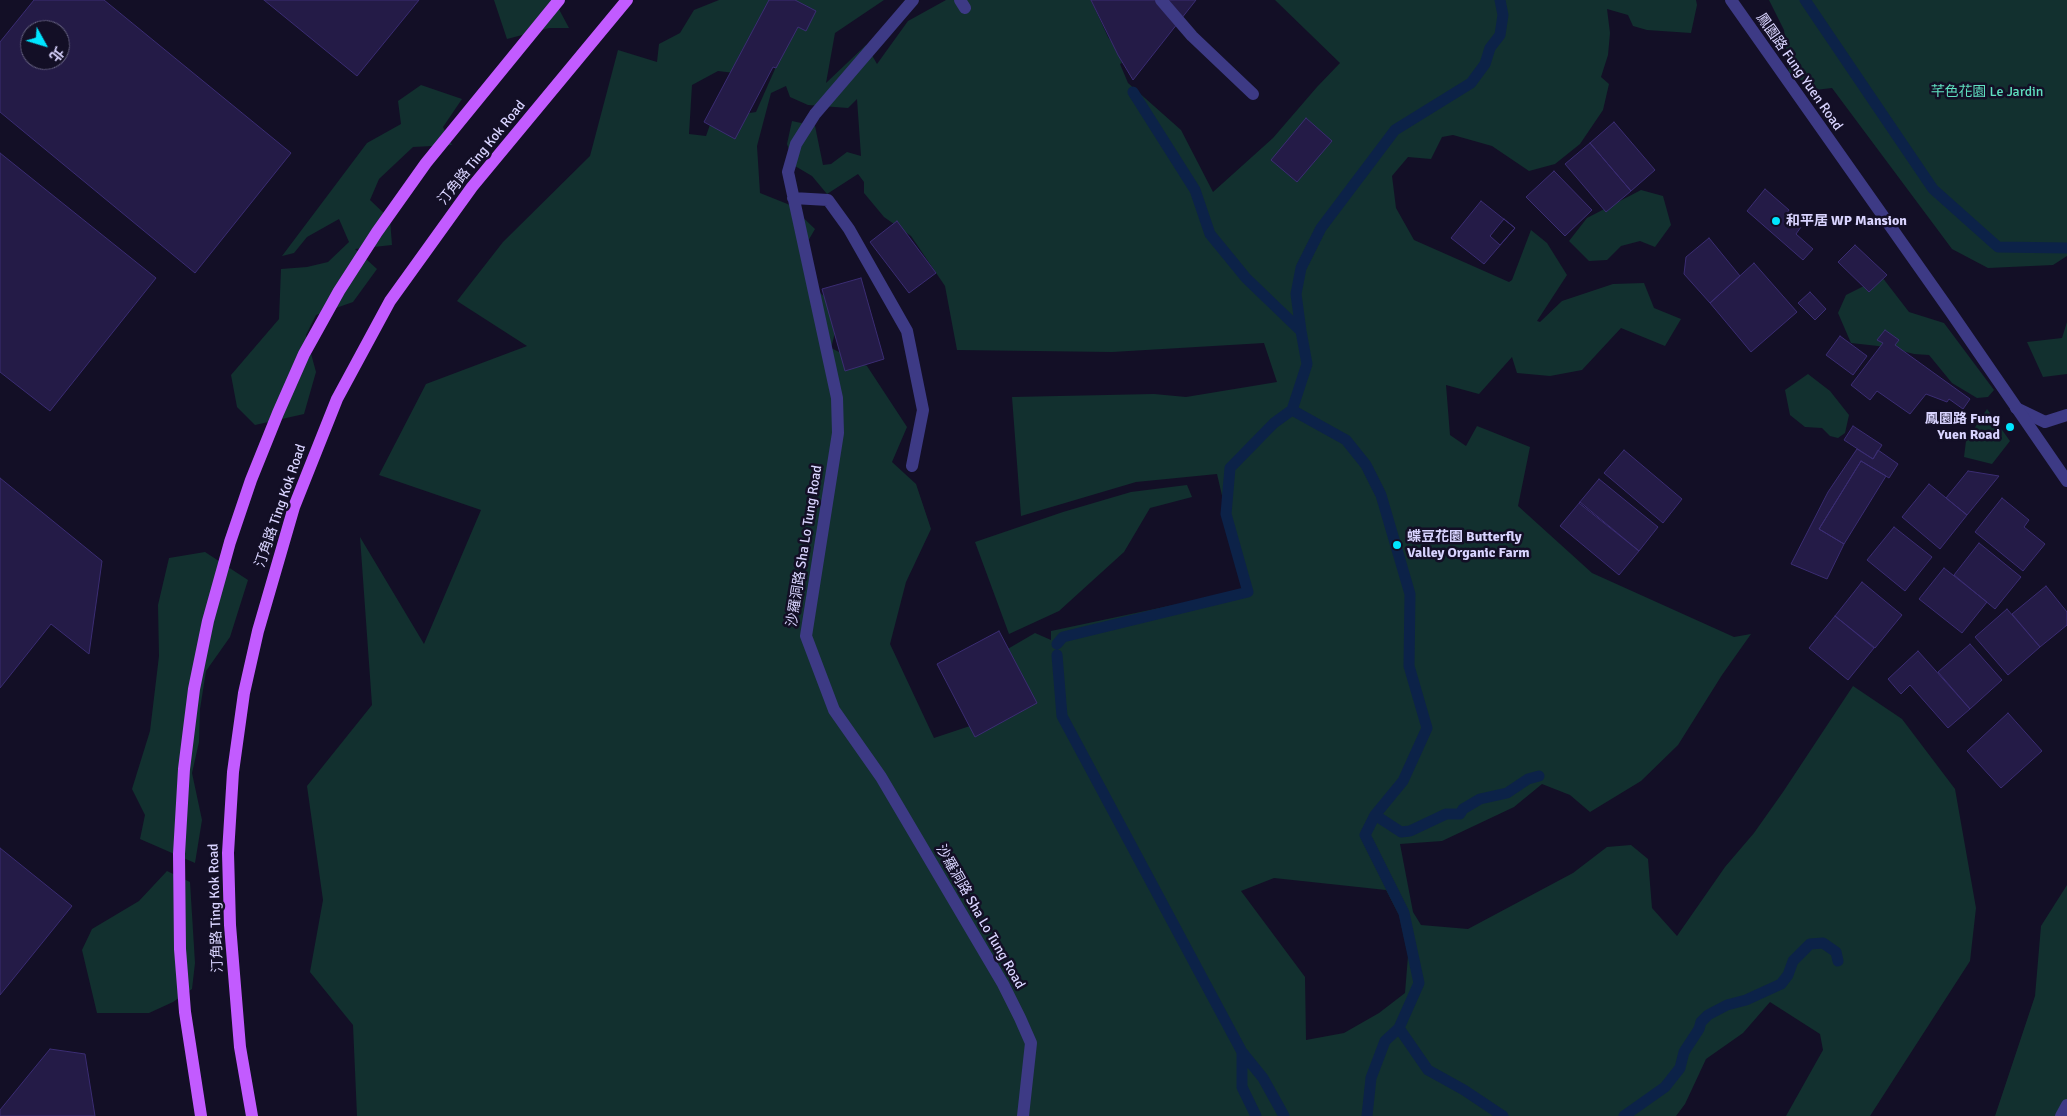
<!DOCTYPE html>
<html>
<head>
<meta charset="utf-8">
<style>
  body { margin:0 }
  #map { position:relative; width:2067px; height:1116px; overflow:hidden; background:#130f26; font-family:Signika,"Noto Sans TC",sans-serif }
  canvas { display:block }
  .north { position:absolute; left:20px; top:20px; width:50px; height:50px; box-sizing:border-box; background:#130f26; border:1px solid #625e7d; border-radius:50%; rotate:129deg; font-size:14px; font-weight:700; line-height:20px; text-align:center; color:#d9d4ff }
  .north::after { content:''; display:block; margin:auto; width:18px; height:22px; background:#00e5ff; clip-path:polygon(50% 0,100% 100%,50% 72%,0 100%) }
</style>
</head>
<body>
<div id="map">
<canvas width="2067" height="1116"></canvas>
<div class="north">北</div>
</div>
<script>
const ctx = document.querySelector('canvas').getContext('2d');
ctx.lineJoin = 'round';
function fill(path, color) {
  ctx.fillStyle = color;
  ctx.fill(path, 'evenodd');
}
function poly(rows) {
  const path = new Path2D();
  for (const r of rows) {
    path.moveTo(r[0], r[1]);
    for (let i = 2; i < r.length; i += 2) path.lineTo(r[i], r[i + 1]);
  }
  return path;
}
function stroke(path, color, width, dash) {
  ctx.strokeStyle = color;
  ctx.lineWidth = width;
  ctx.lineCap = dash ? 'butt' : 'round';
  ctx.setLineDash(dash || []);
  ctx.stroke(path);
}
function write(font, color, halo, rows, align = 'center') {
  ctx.font = font + ' Signika,"Noto Sans TC",sans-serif';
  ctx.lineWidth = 5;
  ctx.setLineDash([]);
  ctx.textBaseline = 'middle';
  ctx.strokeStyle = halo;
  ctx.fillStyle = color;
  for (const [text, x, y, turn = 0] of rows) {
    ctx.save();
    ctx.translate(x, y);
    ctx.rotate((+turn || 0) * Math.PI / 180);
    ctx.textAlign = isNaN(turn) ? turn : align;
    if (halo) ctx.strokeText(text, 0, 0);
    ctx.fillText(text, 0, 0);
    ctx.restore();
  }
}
fill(poly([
  [494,0,554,0,569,28,549,28,507,39],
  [719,0,884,0,835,33,826,83,866,45,877,64,908,21,946,0,1091,0,1108,37,1116,48,1122,63,1120,64,1128,83,1181,130,1213,192,1273,138,1317,87,1340,63,1275,0,1696,0,1697,5,1691,33,1647,30,1633,26,1628,15,1607,9,1610,33,1608,55,1601,77,1609,84,1603,110,1580,144,1555,164,1529,171,1492,146,1453,135,1442,137,1431,159,1408,157,1392,176,1396,208,1414,240,1509,282,1512,280,1531,230,1547,243,1567,275,1537,321,1540,322,1562,301,1613,284,1644,283,1654,308,1681,319,1665,346,1621,328,1582,370,1550,376,1517,373,1512,357,1479,394,1446,385,1450,435,1466,446,1477,426,1530,447,1518,506,1592,573,1734,637,1751,634,1722,675,1678,745,1641,781,1590,812,1570,795,1542,784,1514,807,1442,841,1400,844,1413,912,1421,925,1468,929,1573,873,1607,847,1631,845,1648,859,1652,908,1677,936,1725,867,1754,833,1783,792,1853,686,1902,719,1955,789,1976,908,1970,961,1870,1116,1786,1116,1823,1050,1820,1034,1770,1002,1743,1033,1706,1059,1685,1104,1676,1116,357,1116,353,1025,310,972,323,900,307,786,372,705,360,537,424,644,481,510,379,475,426,384,527,346,457,301,503,242,590,156,618,50,657,62,659,44,680,33,694,10],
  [779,60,756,112,712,119,706,136,689,134,692,85,718,71,751,75],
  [786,86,790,97,808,105,848,108,857,99,861,156,847,152,831,164,823,165,815,126,792,121,787,144,795,166,812,176,827,194,858,174,864,182,864,193,884,217,911,236,945,286,957,350,1112,352,1264,343,1277,382,1186,397,1154,394,1012,397,1021,516,1136,482,1217,474,1244,590,1051,631,1051,640,1035,633,994,657,991,719,934,738,890,644,906,582,931,529,916,484,892,462,907,427,867,366,831,348,841,310,814,288,808,241,815,229,790,205,760,193,757,146,771,93],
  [1274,878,1386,890,1399,915,1408,956,1405,993,1379,1013,1344,1033,1306,1040,1305,977,1241,891],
  [1769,0,2067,0,2067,256,2053,265,1988,268,1952,249,1832,88,1815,90,1789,72,1784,30],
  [421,85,462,99,443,127,452,145,413,147,379,179,370,200,390,219,392,245,355,249,377,269,353,302,316,315,306,335,316,372,304,414,255,425,237,407,231,375,279,319,281,269,307,267,328,262,349,242,339,219,307,237,294,253,282,256,367,143,401,124,398,101],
  [1641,190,1663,196,1671,225,1655,247,1640,241,1621,246,1607,260,1589,261,1569,241,1587,218],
  [1882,277,1909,312,1944,323,1994,390,1988,397,1977,398,1952,383,1929,355,1914,354,1887,347,1851,343,1838,313,1846,295],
  [2067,322,2067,374,2043,377,2027,342,2062,338],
  [1808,374,1830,391,1849,415,1845,433,1838,438,1830,436,1822,428,1805,427,1790,415,1785,390],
  [1987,409,2010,441,1992,464,1964,457,1966,441],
  [1187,485,1192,497,1150,508,1124,552,1059,611,1009,634,975,542,1063,512,1131,492],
  [205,552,248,580,230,637,206,671,200,709,199,742,192,773,202,820,195,863,140,839,145,815,132,789,150,731,159,656,158,605,169,558],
  [167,871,190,882,195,963,192,989,173,1002,149,1013,97,1013,82,950,92,929,139,901],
  [2067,885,2067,1116,1995,1116,2035,996,2041,926]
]), '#12302f');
stroke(poly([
  [1805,0,1933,189,1998,247,2067,248],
  [1133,92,1195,190,1210,234,1246,278,1301,331,1307,364,1292,410,1346,440,1366,465,1381,495,1410,594,1409,666,1427,728,1403,781,1375,815,1365,835,1404,913,1419,983,1399,1028,1385,1041,1371,1078,1367,1116],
  [1301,331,1296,294,1301,268,1321,228,1395,130,1471,83,1485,64,1490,48,1500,35,1503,15,1500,0],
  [1057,644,1063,637,1248,592,1226,514,1230,468,1274,423,1292,410],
  [1057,655,1062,716,1242,1052,1242,1087,1256,1116],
  [1375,815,1401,832,1410,831,1446,814,1460,814,1463,809,1480,799,1507,793,1528,779,1539,776],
  [1399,1028,1428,1070,1464,1090,1503,1116],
  [1242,1052,1263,1078,1284,1116],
  [1624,1116,1665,1087,1680,1068,1684,1052,1699,1029,1701,1022,1708,1015,1727,1005,1746,1000,1781,984,1788,975,1793,961,1810,944,1823,943,1836,952,1838,961]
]), '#0c2248', 11);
const building = poly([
  [34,0,104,0,291,153,195,273,0,112,0,42,34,0],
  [30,30,60,30,60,60,30,60,30,30],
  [264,0,419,0,357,76,264,0],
  [769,0,795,0,816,11,806,31,798,27,776,68,773,67,735,139,704,122,769,0],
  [1091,0,1196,0,1133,80,1118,55,1091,0],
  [1306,118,1332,141,1297,182,1271,160,1306,118],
  [1614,122,1655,170,1631,191,1590,143,1614,122],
  [1590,143,1631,191,1606,212,1565,164,1590,143],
  [0,153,156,278,50,411,0,372,0,153],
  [1554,171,1592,210,1565,236,1526,197,1554,171],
  [1765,189,1789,210,1786,215,1801,227,1796,234,1813,249,1803,260,1747,211,1765,189],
  [1481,201,1515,228,1484,264,1451,238,1481,201],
  [1504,219,1515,228,1500,245,1490,236,1504,219],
  [897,221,936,273,909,293,870,242,897,221],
  [1709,238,1740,276,1710,303,1684,274,1686,257,1709,238],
  [1855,245,1887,275,1869,292,1838,262,1855,245],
  [1754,263,1797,312,1751,352,1710,303,1754,263],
  [861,278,884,359,845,371,822,289,861,278],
  [1810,292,1826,309,1815,320,1798,303,1810,292],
  [1885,330,1899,340,1895,345,1970,399,1963,409,1949,399,1947,402,1926,394,1910,414,1877,391,1870,400,1851,385,1883,343,1877,340,1885,330],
  [1840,336,1867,356,1853,375,1826,355,1840,336],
  [1853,426,1882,445,1873,459,1844,440,1853,426],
  [1857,449,1873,459,1878,450,1898,464,1889,478,1861,461,1819,529,1844,544,1827,579,1791,564,1828,492,1857,449],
  [1624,450,1682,499,1663,523,1604,473,1624,450],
  [1861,461,1886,476,1844,544,1819,529,1861,461],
  [1968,471,1999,476,1967,515,1946,498,1968,471],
  [0,478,102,561,89,654,51,624,0,688,0,478],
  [1599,479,1658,527,1639,551,1579,503,1599,479],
  [1929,484,1967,515,1940,549,1902,517,1929,484],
  [2002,498,2029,520,2024,527,2045,544,2023,571,1975,532,2002,498],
  [1580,502,1639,551,1619,575,1560,526,1580,502],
  [1894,527,1932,557,1905,591,1867,560,1894,527],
  [1979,543,2021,577,1995,609,1954,575,1979,543],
  [1944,568,1987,602,1962,633,1919,599,1944,568],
  [1862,582,1902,615,1875,648,1835,616,1862,582],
  [2046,586,2067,612,2067,625,2040,647,2012,614,2046,586],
  [2007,609,2040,647,2008,675,1975,637,2007,609],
  [1835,616,1874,648,1848,680,1809,648,1835,616],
  [999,631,1037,703,975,737,937,664,999,631],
  [1970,644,2002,680,1970,709,1938,672,1970,644],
  [1918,651,1970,709,1948,728,1910,685,1901,694,1888,679,1918,651],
  [2008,713,2042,751,2001,788,1967,751,2008,713],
  [0,848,72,906,0,995,0,848],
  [50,1049,85,1054,95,1116,0,1116,0,1110,50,1049]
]);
fill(building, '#241b47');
stroke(building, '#3b2d73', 1);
stroke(poly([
  [913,0,815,114,796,144,788,172,837,398,838,433,806,636,834,710,881,777,1003,984,1020,1018,1031,1043,1023,1116],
  [960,0,965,8],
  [1161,0,1192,36,1253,94],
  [793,198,828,200,849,229,907,331,923,410,912,466],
  [2016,408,2045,422,2067,415],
  [2061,1116,2067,1105]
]), '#3d3a85', 12);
stroke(poly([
  [1731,0,1950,311,2067,481]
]), '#3d3a85', 12);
stroke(poly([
  [201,1116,185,1012,180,949,179,854,184,769,194,689,208,621,230,542,251,480,278,413,304,354,339,291,377,232,426,163,559,0],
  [252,1116,240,1047,230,925,228,853,233,772,244,693,258,631,294,507,337,399,390,301,472,187,627,0]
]), '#c25bff', 12);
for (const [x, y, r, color] of [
  [1776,221,5,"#00e5ff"],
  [2010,427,5,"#00e5ff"],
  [1397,545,5,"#00e5ff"]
]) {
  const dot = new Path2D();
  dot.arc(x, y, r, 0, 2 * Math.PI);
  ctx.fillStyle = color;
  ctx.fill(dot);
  stroke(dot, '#130f26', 2);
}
write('14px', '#d9d4ff', '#130f26', [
  ["鳳園路 Fung Yuen Road",1799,72,55],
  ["汀角路 Ting Kok Road",482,153,-51],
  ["汀角路 Ting Kok Road",281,506,-71],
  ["沙羅洞路 Sha Lo Tung Road",805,546,-81],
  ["汀角路 Ting Kok Road",216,908,-92],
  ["沙羅洞路 Sha Lo Tung Road",980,917,60]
]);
write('14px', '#5fe0c0', '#130f26', [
  ["芊色花園 Le Jardin",1987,92]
]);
write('bold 14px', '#d9d4ff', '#130f26', [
  ["和平居 WP Mansion",1786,221],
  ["鳳園路 Fung",2000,419,"right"],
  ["Yuen Road",2000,435,"right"],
  ["蝶豆花園 Butterfly",1407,537],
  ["Valley Organic Farm",1407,553]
], 'left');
</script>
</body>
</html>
